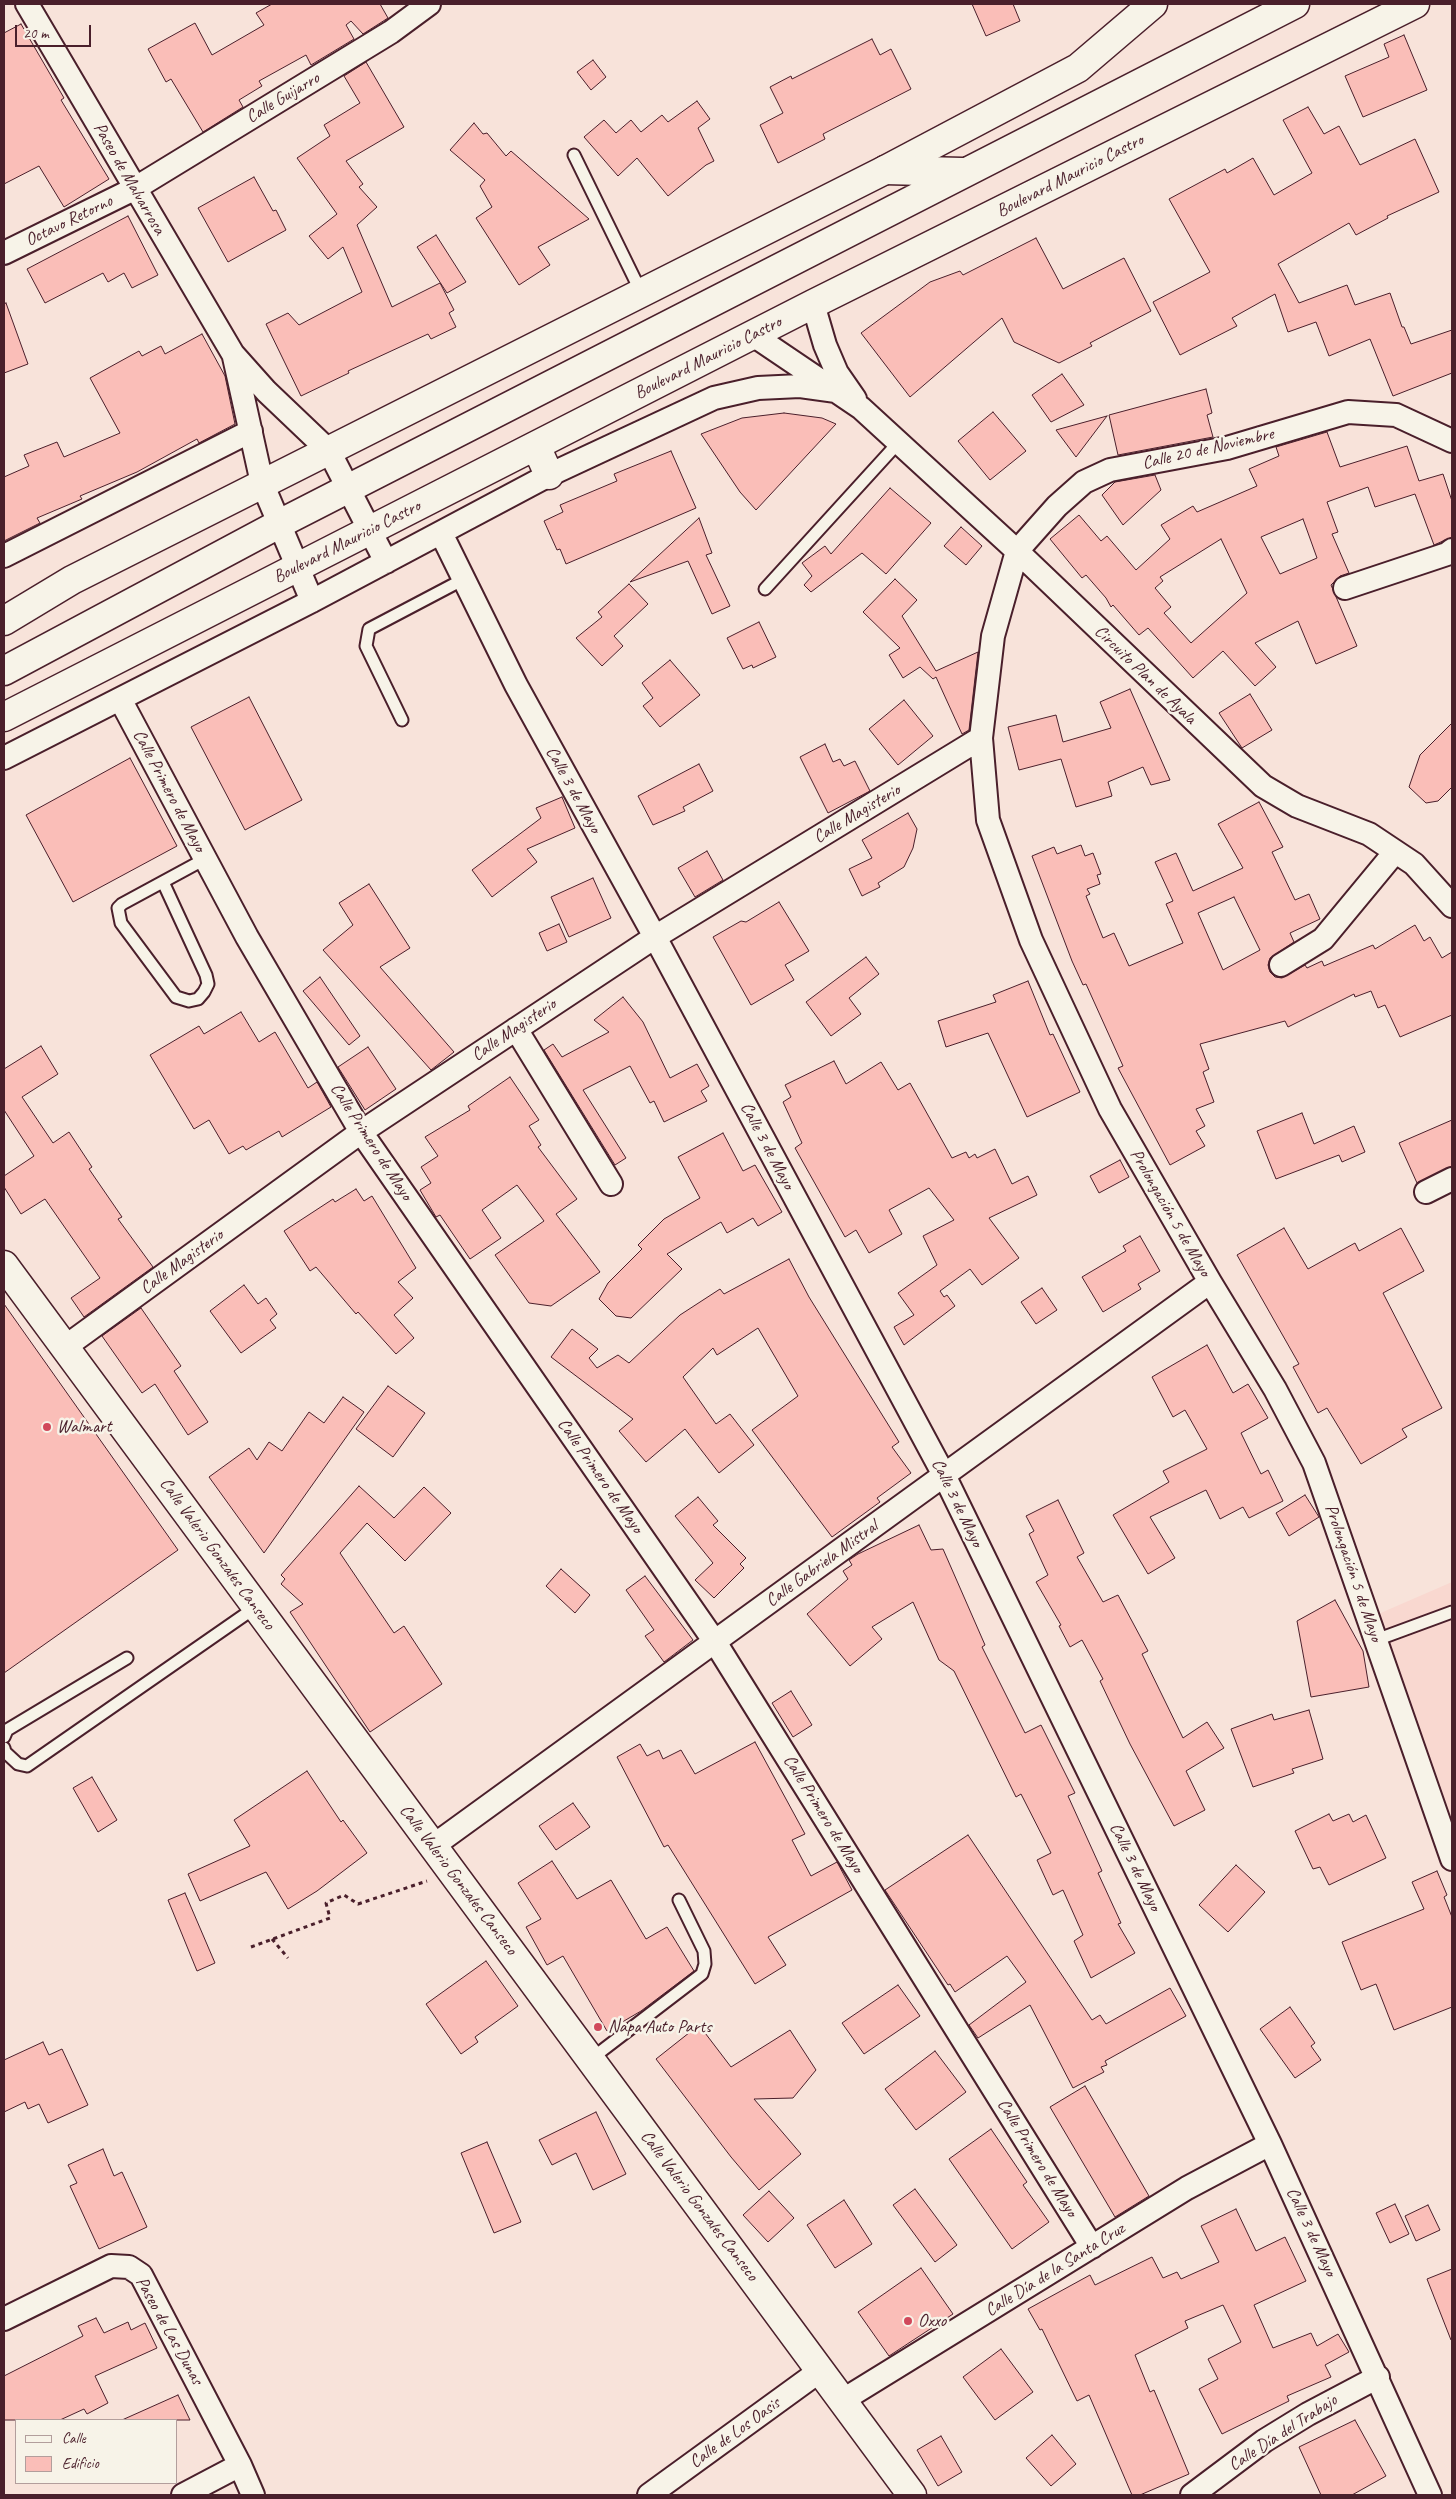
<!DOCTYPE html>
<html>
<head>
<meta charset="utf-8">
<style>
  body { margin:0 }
  #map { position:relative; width:1456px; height:2499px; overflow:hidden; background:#f8e3da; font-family:Caveat,sans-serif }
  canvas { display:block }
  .frame { position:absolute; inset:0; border:5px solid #4a1f2b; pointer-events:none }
  .legend { position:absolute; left:15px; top:2419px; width:162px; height:65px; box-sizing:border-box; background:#f7f3e8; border:1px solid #b29e9c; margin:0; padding:6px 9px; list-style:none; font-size:15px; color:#4a1f2b }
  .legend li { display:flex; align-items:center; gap:10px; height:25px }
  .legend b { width:25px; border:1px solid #b29e9c }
  .scale { position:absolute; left:15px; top:25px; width:76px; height:22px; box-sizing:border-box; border:2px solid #4a1f2b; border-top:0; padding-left:6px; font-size:15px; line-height:18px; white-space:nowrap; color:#4a1f2b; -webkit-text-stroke:4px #f7f3e8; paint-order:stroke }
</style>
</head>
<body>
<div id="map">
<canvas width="1456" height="2499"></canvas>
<div class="frame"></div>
<ul class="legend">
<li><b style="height:6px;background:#f7f3e8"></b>Calle</li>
<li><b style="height:14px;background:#fabeb8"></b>Edificio</li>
</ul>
<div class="scale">20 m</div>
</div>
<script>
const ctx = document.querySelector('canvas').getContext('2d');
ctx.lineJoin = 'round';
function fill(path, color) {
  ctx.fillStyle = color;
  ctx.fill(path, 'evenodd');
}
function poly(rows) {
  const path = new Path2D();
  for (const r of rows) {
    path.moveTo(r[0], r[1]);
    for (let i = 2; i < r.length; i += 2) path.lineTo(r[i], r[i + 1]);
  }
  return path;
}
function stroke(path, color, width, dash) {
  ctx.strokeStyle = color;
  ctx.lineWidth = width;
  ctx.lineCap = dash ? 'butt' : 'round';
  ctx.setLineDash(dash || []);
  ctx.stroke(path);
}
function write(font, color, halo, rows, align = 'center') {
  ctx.font = font + ' Caveat,sans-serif';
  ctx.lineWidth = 5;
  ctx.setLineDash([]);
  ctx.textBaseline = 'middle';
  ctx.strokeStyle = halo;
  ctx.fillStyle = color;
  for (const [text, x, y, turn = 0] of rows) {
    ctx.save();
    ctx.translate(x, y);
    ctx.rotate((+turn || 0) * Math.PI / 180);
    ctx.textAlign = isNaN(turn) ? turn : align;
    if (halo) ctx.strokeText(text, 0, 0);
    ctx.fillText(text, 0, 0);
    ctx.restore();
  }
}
fill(poly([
  [1452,1582,1452,1836,1376,1615]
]), '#f9d8d0');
const building = poly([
  [272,4,380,4,388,18,363,34,351,21,346,25,354,39,311,65,306,55,259,81,262,86,239,100,243,107,203,132,171,79,166,82,148,49,195,23,212,55,264,25,256,13,272,4],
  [972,4,1013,4,1020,21,986,36,972,4],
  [21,24,64,98,61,100,109,179,64,207,39,166,4,184,4,33,21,24],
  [1404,35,1427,90,1363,117,1345,76,1389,57,1384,44,1404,35],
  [872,39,880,55,891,49,911,89,823,134,825,139,778,163,760,125,783,113,770,87,791,76,792,79,872,39],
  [593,60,606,77,591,90,577,72,593,60],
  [366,62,404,127,346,161,363,184,359,187,377,207,357,225,392,307,440,283,454,310,449,313,456,327,431,339,428,334,348,371,349,373,301,396,266,324,288,313,299,325,362,292,343,247,328,259,309,236,337,214,297,158,330,136,324,125,360,103,344,76,366,62],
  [697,101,710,119,698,128,714,161,706,165,668,196,637,158,618,176,584,137,604,120,616,133,631,120,641,132,662,115,668,122,697,101],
  [1308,107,1324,134,1339,126,1360,165,1415,139,1439,192,1387,216,1388,218,1356,235,1349,223,1278,264,1299,303,1347,285,1355,305,1390,293,1402,327,1404,327,1411,344,1452,330,1452,373,1393,396,1370,339,1329,356,1316,322,1288,332,1275,294,1232,318,1237,326,1180,355,1153,302,1210,272,1169,199,1225,169,1227,173,1253,158,1274,195,1312,173,1283,120,1308,107],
  [474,123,483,134,487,133,506,156,511,151,589,219,538,247,550,265,519,285,476,218,492,207,480,186,485,180,450,150,474,123],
  [254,177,273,211,276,210,286,230,228,262,198,208,254,177],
  [128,216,158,275,132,288,124,273,108,282,103,273,45,303,27,269,128,216],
  [436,235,466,282,447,293,417,247,436,235],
  [1036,238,1063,289,1124,258,1151,311,1090,343,1092,346,1059,363,1014,342,1002,318,910,397,861,333,930,282,960,271,963,275,1036,238],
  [6,303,28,364,4,373,4,304,6,303],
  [202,334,225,376,235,424,199,443,197,439,137,472,80,496,82,499,37,518,40,523,4,541,4,477,29,466,24,455,57,442,64,457,120,433,90,378,139,351,142,356,161,346,165,354,202,334],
  [1062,374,1084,405,1051,422,1032,395,1062,374],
  [1206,389,1212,413,1207,415,1213,437,1118,455,1109,415,1206,389],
  [993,412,1026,451,990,480,958,441,993,412],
  [784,413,822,418,836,424,756,510,740,492,701,434,742,418,784,413],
  [1107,416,1076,457,1056,430,1107,416],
  [1327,432,1340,467,1407,446,1419,481,1443,474,1452,501,1452,537,1434,545,1415,494,1375,507,1368,487,1327,502,1338,532,1332,534,1349,573,1340,576,1331,585,1357,646,1316,664,1298,621,1255,643,1276,667,1255,686,1223,651,1193,678,1148,628,1139,635,1113,605,1111,607,1106,598,1086,575,1082,578,1050,539,1079,515,1101,541,1107,536,1136,570,1170,539,1161,525,1193,506,1197,512,1257,486,1249,469,1279,456,1276,447,1327,432],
  [1303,519,1317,558,1280,574,1261,537,1303,519],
  [1221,539,1247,593,1191,643,1164,613,1171,607,1155,588,1163,581,1160,577,1221,539],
  [671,451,696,508,566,564,560,549,557,550,544,521,563,512,560,505,617,481,614,474,671,451],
  [1155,475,1161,490,1123,525,1102,495,1115,482,1155,475],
  [890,488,931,523,886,574,862,553,811,592,804,585,812,576,802,563,825,546,831,554,890,488],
  [699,518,712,553,706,555,730,606,712,614,688,561,630,582,699,518],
  [961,527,982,546,966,565,944,546,961,527],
  [895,579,917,600,902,616,936,671,978,652,969,730,962,734,936,677,933,679,920,667,903,678,889,655,900,648,863,612,895,579],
  [629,584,648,604,614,636,623,646,602,666,576,638,602,617,598,612,629,584],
  [759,622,776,657,753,668,752,665,743,669,727,638,759,622],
  [670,660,700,695,660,727,643,706,653,698,642,683,670,660],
  [1130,689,1170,780,1151,785,1143,767,1108,782,1112,796,1076,807,1061,759,1019,770,1008,727,1056,715,1063,742,1111,728,1100,702,1130,689],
  [1250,694,1272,730,1242,748,1219,713,1250,694],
  [249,697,302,800,245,830,191,727,249,697],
  [904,700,933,736,898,765,869,729,904,700],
  [1452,723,1452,787,1438,801,1426,803,1409,787,1420,755,1452,723],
  [825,744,833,762,840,759,844,766,855,761,870,791,828,813,800,757,825,744],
  [130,758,177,846,73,902,26,815,130,758],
  [699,764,713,791,683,807,685,811,653,825,638,796,699,764],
  [562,797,575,828,527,849,537,862,492,897,472,870,541,818,536,808,562,797],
  [1259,802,1283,847,1272,852,1295,900,1309,894,1320,919,1290,933,1294,942,1270,958,1268,965,1270,972,1275,977,1282,978,1305,965,1307,968,1322,961,1324,966,1373,945,1375,949,1415,925,1424,941,1430,937,1442,958,1452,952,1452,1015,1400,1037,1385,1005,1378,1008,1371,991,1355,997,1354,994,1288,1027,1285,1021,1200,1044,1209,1069,1203,1072,1214,1102,1196,1109,1205,1126,1196,1131,1205,1146,1170,1165,1118,1068,1123,1066,1086,984,1083,985,1072,961,1032,856,1054,847,1057,854,1081,845,1085,856,1093,853,1101,874,1097,875,1100,884,1087,889,1090,894,1086,896,1103,938,1114,933,1129,966,1183,943,1166,904,1173,901,1155,862,1176,853,1193,891,1243,868,1218,824,1259,802],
  [1234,897,1260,950,1223,970,1198,913,1234,897],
  [908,813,917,829,913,848,904,867,878,883,880,887,862,896,849,869,872,858,862,840,908,813],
  [707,851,723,880,695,897,678,868,707,851],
  [593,878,611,918,569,937,551,897,593,878],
  [369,884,410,948,380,967,454,1052,431,1070,323,950,353,925,339,903,369,884],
  [779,902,809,951,785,965,794,980,751,1005,713,937,741,921,746,922,779,902],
  [559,924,567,942,547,951,539,933,559,924],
  [866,957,879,974,849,998,861,1014,831,1036,806,1002,866,957],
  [320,977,360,1036,349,1045,303,991,320,977],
  [1028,981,1050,1035,1053,1034,1080,1092,1027,1117,988,1033,946,1047,938,1021,996,1002,993,995,1028,981],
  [623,997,643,1022,670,1078,697,1064,709,1086,701,1091,707,1101,664,1122,654,1101,650,1103,630,1066,583,1090,626,1158,615,1165,544,1050,553,1044,562,1057,609,1032,594,1020,623,997],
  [241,1012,259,1042,275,1032,308,1088,317,1082,331,1107,282,1137,279,1131,246,1150,243,1146,229,1154,209,1120,194,1129,150,1055,199,1026,204,1034,241,1012],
  [41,1046,58,1074,22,1097,53,1143,69,1132,92,1167,89,1169,122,1217,118,1219,153,1267,84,1317,71,1298,100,1278,45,1199,21,1214,4,1187,4,1176,34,1156,4,1110,4,1069,41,1046],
  [368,1047,396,1089,365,1110,338,1067,368,1047],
  [834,1061,846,1084,881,1062,898,1090,910,1083,952,1158,966,1152,969,1158,975,1154,977,1158,995,1149,1012,1184,1028,1176,1037,1195,989,1218,1019,1258,982,1285,970,1269,940,1291,944,1297,947,1295,955,1306,904,1345,894,1327,914,1315,898,1293,937,1265,923,1236,954,1220,929,1188,889,1210,902,1234,869,1253,856,1230,845,1237,795,1148,802,1143,783,1102,791,1097,785,1085,834,1061],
  [510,1077,539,1120,529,1126,541,1145,538,1147,577,1199,556,1214,600,1272,551,1306,529,1303,495,1255,544,1221,517,1185,482,1210,501,1238,470,1259,440,1215,436,1217,420,1190,431,1183,421,1167,438,1156,425,1137,470,1110,468,1106,510,1077],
  [1302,1113,1314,1144,1354,1126,1365,1152,1342,1162,1339,1155,1276,1179,1257,1131,1302,1113],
  [1452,1120,1452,1166,1417,1183,1399,1143,1452,1120],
  [723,1133,743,1171,755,1165,782,1212,758,1226,753,1218,727,1233,721,1222,667,1254,682,1269,631,1318,616,1316,599,1299,608,1283,642,1249,638,1245,664,1219,700,1198,678,1157,723,1133],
  [1120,1160,1129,1177,1099,1193,1090,1176,1120,1160],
  [356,1189,364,1201,372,1196,416,1268,398,1282,413,1298,394,1315,414,1338,396,1354,358,1312,356,1314,316,1267,310,1271,284,1231,333,1199,335,1202,356,1189],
  [1284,1228,1308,1269,1355,1243,1359,1251,1401,1228,1424,1271,1383,1293,1442,1408,1402,1429,1407,1437,1361,1464,1327,1408,1318,1413,1293,1367,1299,1364,1237,1255,1284,1228],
  [1140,1236,1160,1271,1138,1284,1141,1289,1103,1312,1082,1277,1126,1251,1123,1246,1140,1236],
  [789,1259,809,1297,899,1442,892,1447,911,1473,877,1498,880,1502,832,1537,752,1430,798,1396,758,1328,717,1355,713,1348,683,1377,716,1424,730,1414,754,1445,719,1473,685,1429,646,1462,619,1431,633,1419,551,1357,572,1329,598,1349,589,1358,597,1368,618,1355,629,1363,680,1315,720,1289,724,1294,789,1259],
  [244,1285,258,1304,266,1298,277,1314,270,1320,276,1328,241,1353,210,1311,244,1285],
  [1042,1288,1057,1310,1036,1324,1021,1302,1042,1288],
  [4,1304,178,1550,4,1673,4,1304],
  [141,1308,181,1366,174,1371,208,1422,188,1435,155,1384,142,1393,102,1336,141,1308],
  [1207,1345,1233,1393,1248,1384,1268,1418,1241,1433,1261,1474,1268,1470,1283,1501,1249,1518,1243,1507,1220,1519,1206,1490,1150,1517,1175,1558,1148,1574,1113,1515,1169,1482,1163,1471,1207,1449,1185,1410,1173,1417,1152,1377,1207,1345],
  [388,1386,425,1413,393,1457,356,1429,388,1386],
  [343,1397,364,1412,264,1553,209,1477,249,1448,257,1460,269,1442,282,1451,309,1412,324,1423,343,1397],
  [359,1486,394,1518,424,1487,451,1513,405,1561,367,1523,340,1553,394,1633,404,1626,442,1684,370,1732,290,1612,303,1604,281,1584,285,1579,281,1575,359,1486],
  [1305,1495,1319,1517,1289,1536,1276,1513,1305,1495],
  [698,1497,718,1521,713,1525,746,1558,740,1564,744,1568,714,1598,695,1580,713,1563,675,1516,698,1497],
  [1058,1500,1084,1553,1077,1557,1103,1602,1118,1595,1148,1651,1142,1654,1183,1738,1207,1722,1224,1748,1186,1771,1205,1810,1174,1826,1130,1744,1100,1681,1103,1679,1082,1640,1070,1647,1059,1626,1061,1625,1036,1582,1048,1575,1029,1534,1034,1531,1026,1516,1058,1500],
  [919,1525,931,1550,943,1549,985,1645,982,1647,1025,1733,1041,1725,1075,1793,1068,1796,1102,1871,1098,1873,1121,1923,1118,1924,1135,1953,1091,1978,1074,1941,1083,1935,1063,1890,1053,1895,1037,1860,1051,1853,1021,1794,1016,1797,954,1671,939,1660,913,1602,872,1627,882,1639,850,1666,807,1614,848,1579,843,1571,852,1565,849,1560,858,1554,919,1525],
  [561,1569,590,1595,575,1613,546,1586,561,1569],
  [645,1576,693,1640,664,1662,645,1636,654,1630,626,1590,645,1576],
  [1335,1600,1363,1651,1369,1687,1311,1697,1297,1621,1335,1600],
  [791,1691,812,1725,793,1737,772,1703,791,1691],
  [1309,1710,1323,1759,1292,1769,1294,1773,1253,1787,1231,1729,1272,1714,1274,1720,1309,1710],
  [755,1742,805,1834,792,1840,811,1876,837,1862,852,1890,768,1937,786,1965,755,1984,668,1845,664,1847,617,1757,640,1744,647,1756,659,1750,663,1759,681,1750,695,1774,755,1742],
  [307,1771,341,1822,343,1820,367,1853,317,1891,288,1909,266,1872,200,1901,188,1874,250,1846,234,1820,307,1771],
  [92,1777,117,1820,98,1832,73,1788,92,1777],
  [573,1803,590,1827,556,1850,539,1826,573,1803],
  [1329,1814,1333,1821,1349,1814,1353,1822,1366,1815,1386,1858,1329,1885,1320,1867,1313,1869,1295,1831,1329,1814],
  [968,1835,1092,2020,1100,2015,1106,2024,1170,1988,1186,2016,1105,2061,1107,2065,1101,2067,1104,2072,1073,2088,1030,2005,978,2038,969,2025,1026,1982,1007,1956,955,1992,950,1984,948,1985,885,1890,968,1835],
  [552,1861,577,1899,611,1880,646,1939,667,1927,694,1971,641,2011,607,2031,563,1956,547,1965,526,1927,541,1919,518,1883,552,1861],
  [1236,1865,1265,1892,1228,1932,1199,1905,1236,1865],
  [1437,1871,1447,1895,1444,1897,1452,1917,1452,2007,1394,2030,1376,1984,1361,1990,1342,1942,1424,1909,1412,1882,1437,1871],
  [185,1893,215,1963,197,1971,168,1900,185,1893],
  [486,1961,518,2006,475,2037,478,2042,461,2054,426,2004,486,1961],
  [898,1985,920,2016,864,2054,842,2023,898,1985],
  [1290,2007,1315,2043,1311,2046,1321,2060,1295,2078,1260,2029,1290,2007],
  [699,2025,731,2067,790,2030,816,2070,793,2098,754,2099,801,2154,759,2190,731,2157,656,2059,699,2025],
  [43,2042,49,2055,62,2049,88,2105,48,2123,39,2104,28,2109,25,2102,4,2112,4,2060,43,2042],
  [935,2051,966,2092,916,2130,885,2089,935,2051],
  [1085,2086,1149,2196,1115,2217,1050,2107,1085,2086],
  [596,2112,626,2174,593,2190,576,2153,552,2165,539,2140,596,2112],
  [991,2129,1027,2182,1023,2185,1049,2222,1012,2249,949,2159,991,2129],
  [487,2142,521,2222,494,2233,461,2153,487,2142],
  [103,2149,114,2176,122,2172,147,2227,99,2249,70,2186,77,2183,68,2165,103,2149],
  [915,2189,957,2245,935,2262,893,2205,915,2189],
  [769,2191,794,2218,768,2242,743,2215,769,2191],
  [844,2200,872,2244,835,2268,807,2225,844,2200],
  [1395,2204,1409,2234,1390,2243,1376,2213,1395,2204],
  [1428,2205,1440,2230,1416,2241,1405,2216,1428,2205],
  [1236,2209,1256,2251,1285,2237,1306,2281,1254,2305,1273,2348,1311,2333,1317,2346,1338,2334,1349,2352,1325,2365,1331,2377,1287,2396,1289,2401,1222,2434,1199,2389,1218,2379,1208,2359,1241,2342,1223,2305,1185,2321,1188,2328,1135,2355,1150,2392,1154,2390,1189,2474,1140,2495,1132,2495,1089,2395,1077,2401,1042,2329,1040,2330,1028,2309,1090,2275,1095,2285,1152,2257,1163,2278,1177,2272,1181,2279,1219,2262,1201,2226,1236,2209],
  [921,2268,953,2314,889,2356,858,2312,921,2268],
  [1452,2269,1452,2340,1451,2340,1427,2279,1452,2269],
  [96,2318,104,2333,128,2322,131,2330,145,2323,157,2348,95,2376,108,2403,87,2414,84,2409,60,2420,4,2420,4,2376,83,2336,78,2326,96,2318],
  [1001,2349,1033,2392,995,2420,963,2377,1001,2349],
  [178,2395,190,2420,122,2420,178,2395],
  [1355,2420,1386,2476,1352,2495,1321,2495,1299,2447,1355,2420],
  [1052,2435,1076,2464,1051,2486,1026,2458,1052,2435],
  [941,2436,962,2472,938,2486,917,2450,941,2436]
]);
fill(building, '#fabeb8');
stroke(building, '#4a1f2b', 1);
const service = poly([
  [574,155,641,292],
  [765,589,898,443],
  [402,720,366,646,369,629,464,579],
  [163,882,206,975,208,984,204,992,198,999,189,1001,176,997,121,923,118,908,122,904,205,859],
  [1376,1640,1452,1612],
  [4,1737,7,1730,127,1658],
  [4,1748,5,1752,18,1764,27,1766,256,1607],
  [591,2059,702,1974,705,1964,704,1951,679,1900]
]);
const minor = poly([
  [27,4,233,354,266,391,329,451,386,562],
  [4,253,134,189,391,32,429,4],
  [813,304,825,345,837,373,855,399],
  [753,335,861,408,1017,551,1263,786,1297,806,1369,834,1414,864,1452,906],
  [234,357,262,483,312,601],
  [1452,441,1396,415,1348,412,1227,448,1110,470,1084,482,1057,506,1017,551,993,636,981,738,988,820,1031,940,1110,1109,1210,1282,1275,1389,1314,1463,1452,1859],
  [441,533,516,685,655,937,944,1475,1270,2144,1430,2495],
  [4,556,251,431],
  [1345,588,1447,554,1452,550],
  [120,699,247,937,361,1132,715,1642,1092,2247],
  [4,758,312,601,549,475,714,398,758,388,800,386,836,391],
  [1281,965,1323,939,1395,852],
  [516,1029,611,1184],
  [1426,1192,1452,1179],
  [65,1347,361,1132,655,937,981,738],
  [433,1846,1210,1282],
  [4,2319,111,2266,129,2267,141,2275,240,2465,253,2495],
  [843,2400,1187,2188,1270,2144],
  [183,2495,240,2465],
  [649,2495,821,2370],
  [1192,2495,1264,2441,1308,2414,1378,2377]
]);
const tertiary = poly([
  [4,621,72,580,885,170,1078,68,1153,4],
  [4,1265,912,2495]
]);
const primary = poly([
  [885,170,962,172],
  [536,446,549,475],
  [4,671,279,524,1295,4],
  [4,717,813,304,1415,4]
]);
stroke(service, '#4a1f2b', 15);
stroke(minor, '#4a1f2b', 26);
stroke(tertiary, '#4a1f2b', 31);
stroke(primary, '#4a1f2b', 31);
stroke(poly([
  [272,1939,288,1958],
  [251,1947,330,1918,326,1903,344,1895,358,1904,427,1881]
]), '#4a1f2b', 3, [4, 4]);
stroke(service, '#f7f3e8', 11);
stroke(minor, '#f7f3e8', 22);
stroke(tertiary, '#f7f3e8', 28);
stroke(primary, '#f7f3e8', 28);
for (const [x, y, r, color] of [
  [47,1427,5,"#d1495b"],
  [598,2027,5,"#d1495b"],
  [908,2321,5,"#d1495b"]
]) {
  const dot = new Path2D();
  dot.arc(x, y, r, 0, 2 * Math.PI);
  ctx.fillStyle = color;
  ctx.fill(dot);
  stroke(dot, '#f7f3e8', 2);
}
write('18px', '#4a1f2b', '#f7f3e8', [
  ["Calle Guijarro",283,98,-31],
  ["Boulevard Mauricio Castro",1070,176,-27],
  ["Paseo de Malvarrosa",129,179,60],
  ["Octavo Retorno",69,221,-26],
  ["Boulevard Mauricio Castro",708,358,-27],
  ["Calle 20 de Noviembre",1208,449,-13],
  ["Boulevard Mauricio Castro",347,542,-27],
  ["Circuito Plan de Ayala",1145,675,44],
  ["Calle 3 de Mayo",573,790,61],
  ["Calle Primero de Mayo",169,791,62],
  ["Calle Magisterio",857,814,-31],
  ["Calle Magisterio",514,1030,-34],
  ["Calle Primero de Mayo",371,1142,57],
  ["Calle 3 de Mayo",767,1146,62],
  ["Prolongación 5 de Mayo",1170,1213,60],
  ["Calle Magisterio",182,1262,-36],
  ["Calle Primero de Mayo",600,1476,55],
  ["Calle 3 de Mayo",957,1503,64],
  ["Calle Valerio Gonzales Canseco",217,1554,54],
  ["Calle Gabriela Mistral",822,1564,-36],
  ["Prolongación 5 de Mayo",1353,1573,71],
  ["Calle Primero de Mayo",823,1814,58],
  ["Calle 3 de Mayo",1135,1867,64],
  ["Calle Valerio Gonzales Canseco",458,1880,53],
  ["Calle Primero de Mayo",1037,2158,58],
  ["Calle Valerio Gonzales Canseco",699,2206,53],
  ["Calle 3 de Mayo",1311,2232,65],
  ["Calle Día de la Santa Cruz",1055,2270,-32],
  ["Paseo de Las Dunas",169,2331,61],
  ["Calle de Los Oasis",735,2433,-36],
  ["Calle Día del Trabajo",1283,2433,-33]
]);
write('18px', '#4a1f2b', '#f7f3e8', [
  ["Walmart",57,1427],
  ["Napa Auto Parts",608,2027],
  ["Oxxo",918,2321]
], 'left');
</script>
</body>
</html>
